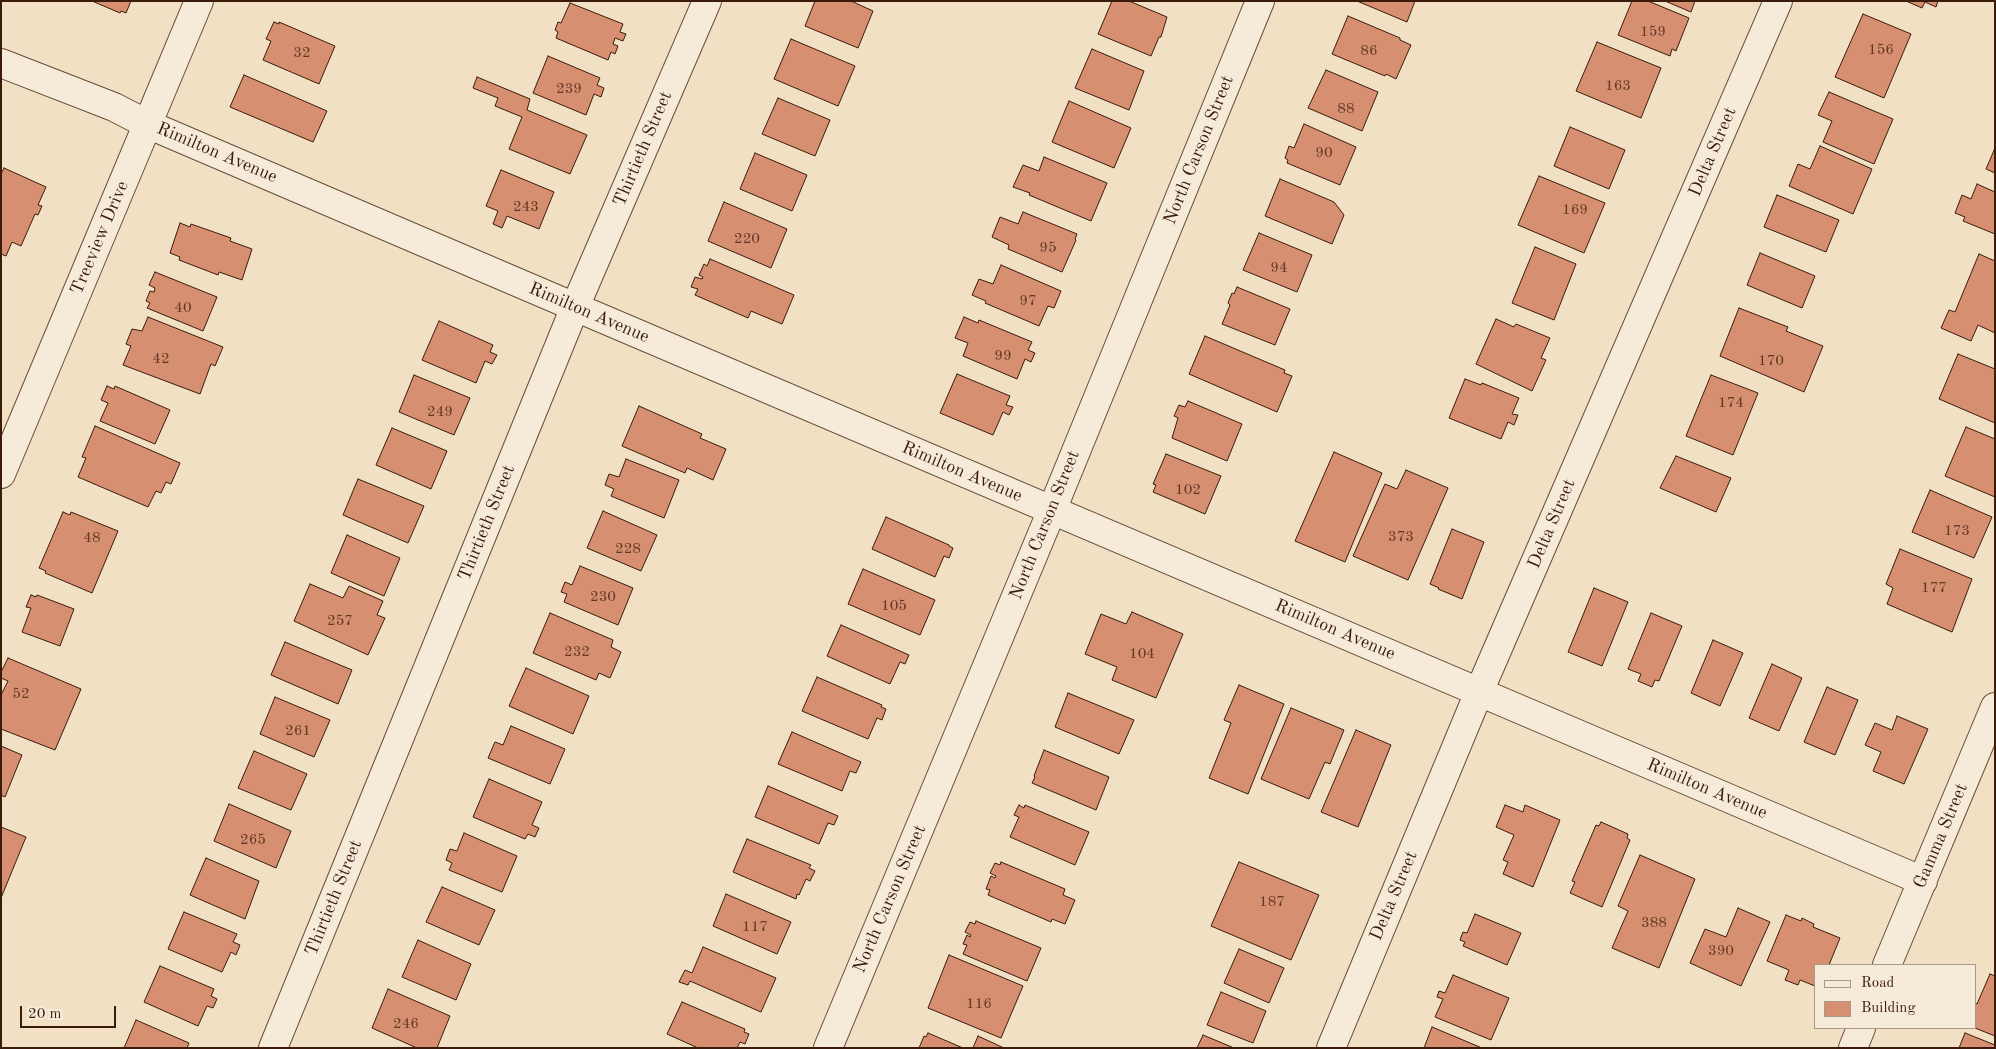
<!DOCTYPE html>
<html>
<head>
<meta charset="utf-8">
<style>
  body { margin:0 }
  #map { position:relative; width:1996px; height:1049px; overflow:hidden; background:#f1e0c4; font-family:"Old Standard TT",serif }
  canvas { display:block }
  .frame { position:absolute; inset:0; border:2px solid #3b1b0a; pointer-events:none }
  .legend { position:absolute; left:1814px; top:964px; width:162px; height:65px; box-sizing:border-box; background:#f6ebd9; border:1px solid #ab9886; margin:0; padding:6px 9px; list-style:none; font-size:15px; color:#3b1b0a }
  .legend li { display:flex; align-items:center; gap:10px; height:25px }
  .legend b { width:25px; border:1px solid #ab9886 }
  .scale { position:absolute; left:20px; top:1006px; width:96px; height:22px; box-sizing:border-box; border:2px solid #3b1b0a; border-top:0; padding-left:6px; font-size:15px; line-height:18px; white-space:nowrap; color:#3b1b0a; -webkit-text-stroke:4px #f6ebd9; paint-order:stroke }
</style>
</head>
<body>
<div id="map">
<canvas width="1996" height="1049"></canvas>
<div class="frame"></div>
<ul class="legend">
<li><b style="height:6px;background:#f6ebd9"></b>Road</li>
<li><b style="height:14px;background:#d78f71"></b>Building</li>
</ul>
<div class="scale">20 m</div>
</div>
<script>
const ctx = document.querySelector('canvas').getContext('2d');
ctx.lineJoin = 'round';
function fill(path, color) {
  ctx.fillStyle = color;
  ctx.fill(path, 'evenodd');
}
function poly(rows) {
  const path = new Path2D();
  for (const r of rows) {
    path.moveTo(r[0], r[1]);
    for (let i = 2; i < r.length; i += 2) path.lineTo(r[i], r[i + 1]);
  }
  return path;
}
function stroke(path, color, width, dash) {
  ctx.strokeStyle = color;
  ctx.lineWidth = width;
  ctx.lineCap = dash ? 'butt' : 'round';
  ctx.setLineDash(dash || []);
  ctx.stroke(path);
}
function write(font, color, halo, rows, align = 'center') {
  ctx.font = font + ' "Old Standard TT",serif';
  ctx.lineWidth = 4;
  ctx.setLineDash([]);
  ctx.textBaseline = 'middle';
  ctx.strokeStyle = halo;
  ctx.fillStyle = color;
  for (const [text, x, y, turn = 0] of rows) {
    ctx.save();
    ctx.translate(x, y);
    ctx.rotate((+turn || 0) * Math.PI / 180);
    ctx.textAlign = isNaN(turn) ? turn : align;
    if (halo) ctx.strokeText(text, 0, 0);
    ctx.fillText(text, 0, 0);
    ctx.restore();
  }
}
const building = poly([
  [92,1,131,1,126,13,121,11,120,13,92,1],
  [815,1,851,1,873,11,858,48,805,26,815,1],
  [1112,1,1129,1,1167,17,1161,37,1159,37,1151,56,1098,34,1112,1],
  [1357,1,1415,1,1407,22,1357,1],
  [1632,1,1648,1,1689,18,1676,51,1672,49,1670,56,1618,35,1632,1],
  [1665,1,1695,1,1691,12,1665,1],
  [1906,1,1938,1,1936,7,1925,2,1922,8,1906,1],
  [570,3,623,24,620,32,626,34,623,41,615,38,613,44,618,46,615,54,611,52,608,60,556,38,558,32,555,30,558,22,561,23,570,3],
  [1863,14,1911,34,1884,98,1835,77,1863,14],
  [1348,16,1400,38,1400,40,1411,45,1396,79,1386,74,1385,76,1332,54,1348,16],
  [274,22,279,24,279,22,335,46,319,84,263,60,271,41,266,39,274,22],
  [791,39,855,66,838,106,774,79,791,39],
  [1597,42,1661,68,1641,118,1576,91,1597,42],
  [1092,49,1144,71,1129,110,1075,88,1092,49],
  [548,56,600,78,597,85,604,88,601,97,594,94,586,115,533,93,548,56],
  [1326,70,1378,92,1362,131,1308,108,1326,70],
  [244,75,327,111,313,142,230,107,244,75],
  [477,77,530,99,527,110,587,135,570,174,509,149,522,117,495,106,498,98,473,88,477,77],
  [1829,92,1893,119,1874,164,1823,142,1832,121,1818,115,1829,92],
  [778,98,830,120,815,156,762,134,778,98],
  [1069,101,1131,128,1114,168,1052,142,1069,101],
  [1304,124,1356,147,1340,185,1287,163,1288,160,1285,158,1289,146,1294,148,1304,124],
  [1570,127,1625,150,1609,189,1554,166,1570,127],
  [1820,146,1872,169,1853,214,1789,186,1798,164,1810,169,1820,146],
  [1995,148,1995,173,1986,169,1995,148],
  [755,153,807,175,792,211,740,189,755,153],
  [1044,157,1107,183,1091,221,1029,195,1030,193,1013,187,1023,165,1039,171,1044,157],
  [4,168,46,187,38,205,42,206,38,215,35,214,21,246,12,242,6,256,1,254,1,174,4,168],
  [501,170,554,192,539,229,507,216,502,228,493,224,498,211,486,206,501,170],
  [1539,176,1605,203,1584,253,1518,225,1539,176],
  [1280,179,1334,202,1344,215,1332,244,1265,216,1280,179],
  [1977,184,1995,192,1995,234,1963,221,1965,217,1955,213,1962,195,1971,199,1977,184],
  [1777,195,1839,220,1826,252,1764,227,1777,195],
  [724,202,787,229,771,268,708,241,724,202],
  [1023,212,1077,234,1075,239,1076,240,1062,272,1008,249,1009,245,992,237,1000,217,1018,224,1023,212],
  [180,223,190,227,191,224,231,238,230,241,252,249,242,280,219,272,218,275,179,260,180,257,170,253,180,223],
  [1259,233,1312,255,1297,292,1243,270,1259,233],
  [1535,247,1576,264,1554,320,1512,303,1535,247],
  [1760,253,1815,276,1802,308,1747,285,1760,253],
  [1979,254,1995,261,1995,333,1978,325,1971,341,1941,328,1949,310,1955,312,1979,254],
  [710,259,794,295,782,324,751,311,748,318,695,295,698,289,691,287,695,277,702,279,703,277,699,275,704,264,707,266,710,259],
  [1001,265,1061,291,1054,308,1048,306,1039,326,985,303,986,301,972,295,979,279,993,284,1001,265],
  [155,272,217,297,203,331,147,308,150,303,146,301,150,291,154,292,155,288,149,285,155,272],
  [1237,287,1290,309,1275,345,1222,324,1230,305,1228,303,1232,293,1234,294,1237,287],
  [1739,308,1788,327,1786,331,1823,346,1804,392,1720,356,1739,308],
  [148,317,223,347,215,366,211,364,200,394,123,365,131,346,126,344,132,329,142,331,148,317],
  [964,317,978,323,979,320,1032,342,1028,350,1035,353,1031,362,1025,359,1017,379,963,356,968,343,955,338,964,317],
  [1496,319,1514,327,1516,324,1550,338,1541,358,1546,360,1532,391,1476,364,1496,319],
  [439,321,493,345,490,352,497,355,492,364,485,361,476,383,422,360,439,321],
  [1205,336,1285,370,1284,373,1292,376,1277,412,1189,374,1205,336],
  [1958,354,1995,369,1995,423,1939,399,1958,354],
  [957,374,1010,396,1006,405,1013,407,1009,415,1003,412,993,435,940,413,957,374],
  [414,375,470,398,454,435,399,412,414,375],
  [1711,375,1758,393,1733,455,1686,436,1711,375],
  [1465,379,1481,385,1482,383,1519,398,1512,414,1518,415,1514,425,1508,422,1501,439,1449,418,1465,379],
  [107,386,114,389,115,386,170,410,155,444,100,421,108,403,101,400,107,386],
  [1188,401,1242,424,1227,461,1172,438,1178,418,1174,416,1179,405,1185,407,1188,401],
  [639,406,702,434,700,438,726,449,713,480,687,468,685,473,622,446,639,406],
  [95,426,180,463,171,484,166,482,161,493,156,491,148,507,78,477,86,458,82,457,95,426],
  [1966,427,1995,439,1995,497,1945,476,1966,427],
  [392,428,447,451,431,489,376,465,392,428],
  [1334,452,1382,473,1345,562,1295,541,1334,452],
  [1166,454,1221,476,1205,514,1153,492,1156,485,1153,484,1166,454],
  [1676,456,1731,478,1716,512,1660,488,1676,456],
  [626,459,679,480,664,518,611,496,614,489,605,485,609,474,619,477,626,459],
  [1406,470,1448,488,1408,580,1353,556,1385,484,1397,489,1406,470],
  [358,479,424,506,408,543,343,515,358,479],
  [1930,490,1992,517,1974,558,1912,532,1930,490],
  [603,511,657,535,641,571,587,548,603,511],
  [63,512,70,515,71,512,118,531,92,593,45,573,46,571,39,568,63,512],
  [886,517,949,545,949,546,953,548,949,558,944,556,935,577,872,549,886,517],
  [1452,529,1484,542,1462,599,1438,589,1439,588,1430,584,1452,529],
  [347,535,400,558,384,596,331,573,347,535],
  [1900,549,1972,579,1952,632,1887,604,1893,588,1886,584,1900,549],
  [580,566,633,588,618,625,564,602,567,594,561,592,565,582,572,585,580,566],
  [863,569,935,600,920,635,848,604,863,569],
  [310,584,343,598,349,586,383,601,377,615,385,618,368,655,294,621,310,584],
  [1594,588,1628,602,1602,666,1568,652,1594,588],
  [31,595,36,597,37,595,74,609,60,646,22,632,31,608,26,607,31,595],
  [1132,612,1183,634,1156,698,1112,680,1117,667,1085,654,1101,614,1126,624,1132,612],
  [550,613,613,640,611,647,621,652,610,678,599,673,596,680,533,653,550,613],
  [1651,613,1682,626,1659,681,1655,680,1652,687,1638,681,1641,674,1628,669,1651,613],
  [841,625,909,655,905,664,900,662,890,684,827,656,841,625],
  [1713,640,1743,653,1720,706,1691,693,1713,640],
  [285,642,352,670,338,704,271,675,285,642],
  [8,658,81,689,55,750,1,729,1,695,8,681,1,678,1,672,8,658],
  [1772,664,1802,678,1779,731,1749,718,1772,664],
  [526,668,589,696,573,734,509,706,526,668],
  [817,677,882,705,881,707,886,709,882,720,877,718,868,739,802,711,817,677],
  [1239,685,1284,704,1248,794,1209,778,1231,723,1224,720,1239,685],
  [1827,687,1858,700,1835,755,1804,742,1827,687],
  [1068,693,1134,720,1119,754,1055,727,1068,693],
  [275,697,330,720,314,757,260,734,275,697],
  [1291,708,1344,730,1330,764,1325,762,1309,799,1261,779,1291,708],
  [1897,716,1928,729,1904,784,1873,771,1881,752,1865,745,1875,723,1892,730,1897,716],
  [511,726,565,749,550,784,488,758,495,742,503,745,511,726],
  [1356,730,1391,745,1358,827,1321,812,1356,730],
  [792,732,861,762,856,773,850,771,842,791,778,764,792,732],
  [1,746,22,755,5,797,1,795,1,746],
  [1044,750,1109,777,1096,810,1032,783,1035,777,1034,776,1044,750],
  [254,751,307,774,291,810,238,788,254,751],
  [489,779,542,802,532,825,539,828,535,837,528,834,525,839,473,817,489,779],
  [768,786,838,816,834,825,828,823,819,844,755,817,768,786],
  [229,804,291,831,276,868,214,841,229,804],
  [1019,805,1024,808,1025,805,1089,832,1075,865,1010,837,1019,817,1014,815,1019,805],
  [1505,805,1523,812,1525,805,1560,820,1533,887,1503,874,1508,862,1503,860,1514,835,1496,827,1505,805],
  [1601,822,1628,834,1627,838,1630,840,1602,907,1570,893,1575,882,1572,881,1596,825,1599,826,1601,822],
  [1,827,26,837,1,898,1,827],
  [464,833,517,856,502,892,449,870,452,863,446,860,450,849,457,851,464,833],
  [747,839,811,865,809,868,815,871,810,881,806,879,799,895,797,894,796,899,733,872,747,839],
  [1640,855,1695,879,1659,968,1612,948,1628,911,1618,906,1640,855],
  [206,858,259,881,245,919,190,895,206,858],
  [1001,862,1065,889,1063,895,1075,900,1065,924,1052,919,1051,922,988,895,990,890,986,889,991,876,995,878,996,876,990,873,995,863,1000,865,1001,862],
  [1239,862,1319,895,1291,960,1211,926,1239,862],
  [442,887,495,910,479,945,426,922,442,887],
  [726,894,791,922,777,954,713,926,726,894],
  [1738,908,1770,922,1741,986,1690,963,1705,929,1726,937,1738,908],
  [184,912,237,934,233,942,240,945,236,955,231,952,222,972,168,949,184,912],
  [1475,914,1521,933,1507,965,1463,946,1465,942,1460,940,1463,932,1467,933,1475,914],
  [1786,915,1801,921,1802,918,1814,924,1813,927,1840,938,1829,965,1815,965,1815,986,1800,980,1798,985,1785,980,1789,970,1767,961,1786,915],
  [976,921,1041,948,1027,981,963,954,967,945,963,944,967,935,970,937,971,935,965,932,970,922,975,924,976,921],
  [418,940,471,964,456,1000,402,977,418,940],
  [703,947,776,978,761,1012,690,981,688,985,679,982,685,970,692,973,703,947],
  [1239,949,1284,968,1269,1003,1224,983,1239,949],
  [949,955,1023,986,1001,1038,928,1008,949,955],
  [160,966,214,989,211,996,217,999,213,1008,207,1006,198,1026,144,1002,160,966],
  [1990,974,1995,976,1995,1036,1975,1028,1975,1003,1977,1004,1990,974],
  [1453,975,1509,998,1491,1040,1435,1017,1443,999,1437,997,1439,991,1445,993,1453,975],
  [388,989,450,1016,437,1048,417,1048,372,1028,388,989],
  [1221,992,1266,1011,1253,1043,1207,1025,1221,992],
  [682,1002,745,1029,744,1032,749,1034,745,1044,740,1042,737,1048,698,1048,667,1034,682,1002],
  [136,1020,189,1043,187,1048,124,1048,136,1020],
  [1432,1027,1482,1048,1424,1048,1432,1027],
  [928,1033,963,1048,919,1048,924,1036,926,1037,928,1033],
  [1965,1033,1995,1045,1995,1048,1959,1048,1965,1033],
  [1203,1035,1234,1048,1197,1048,1203,1035],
  [978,1036,1004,1048,973,1048,978,1036]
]);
fill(building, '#d78f71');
stroke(building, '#3b1b0a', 1);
const street = poly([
  [1,63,114,107,147,124,575,307,1923,881],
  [1,474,199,1],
  [1887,965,1995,707],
  [273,1048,575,307,707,1],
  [828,1048,1052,510,1260,1],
  [1331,1048,1479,692,1778,1],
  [1853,1048,1861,1028]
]);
stroke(street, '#684c38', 30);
stroke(street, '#f6ebd9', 28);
write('15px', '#623824', null, [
  ["159",1653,32],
  ["156",1881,50],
  ["86",1369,51],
  ["32",302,53],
  ["163",1618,86],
  ["239",569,89],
  ["88",1346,109],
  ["90",1324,153],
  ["243",526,207],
  ["169",1575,210],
  ["220",747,239],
  ["95",1048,248],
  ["94",1279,268],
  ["97",1028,301],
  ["40",183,308],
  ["99",1003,356],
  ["42",161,359],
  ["170",1771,361],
  ["174",1731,403],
  ["249",440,412],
  ["102",1188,490],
  ["173",1957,531],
  ["373",1401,537],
  ["48",92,538],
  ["228",628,549],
  ["177",1934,588],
  ["230",603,597],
  ["105",894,606],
  ["257",340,621],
  ["232",577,652],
  ["104",1142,654],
  ["52",21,694],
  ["261",298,731],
  ["265",253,840],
  ["187",1272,902],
  ["388",1654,923],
  ["117",755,927],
  ["390",1721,951],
  ["116",979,1004],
  ["246",406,1024]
]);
write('18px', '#3b1b0a', '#f6ebd9', [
  ["Thirtieth Street",643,149,-67],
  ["North Carson Street",1199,150,-68],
  ["Delta Street",1713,152,-67],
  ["Rimilton Avenue",217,153,23],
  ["Treeview Drive",100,238,-67],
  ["Rimilton Avenue",589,313,23],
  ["Rimilton Avenue",962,472,23],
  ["Thirtieth Street",487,523,-68],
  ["Delta Street",1552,524,-67],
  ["North Carson Street",1045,525,-68],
  ["Rimilton Avenue",1335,630,23],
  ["Rimilton Avenue",1707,789,23],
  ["Gamma Street",1941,836,-67],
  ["Delta Street",1394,896,-67],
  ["Thirtieth Street",334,898,-68],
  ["North Carson Street",890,899,-67]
]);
</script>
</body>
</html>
